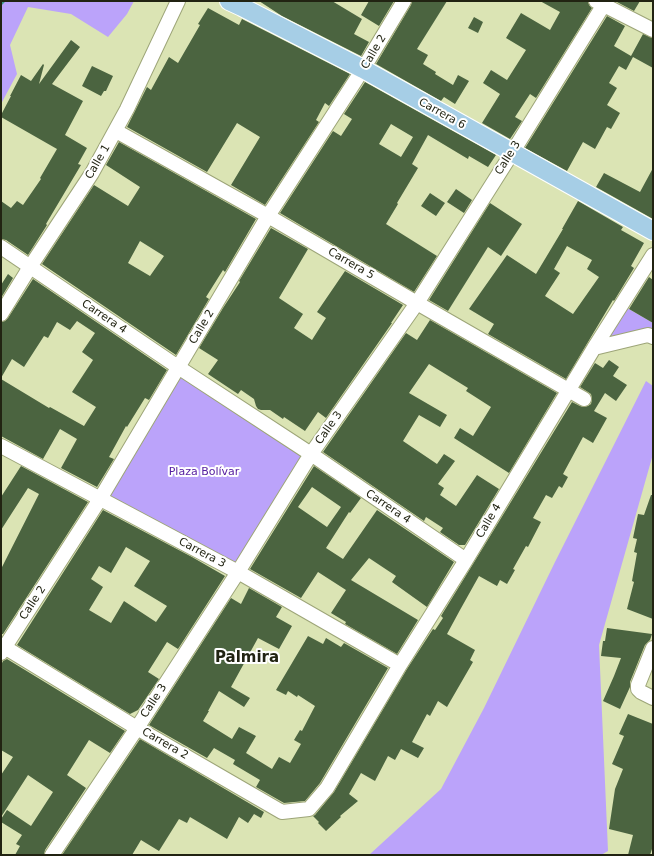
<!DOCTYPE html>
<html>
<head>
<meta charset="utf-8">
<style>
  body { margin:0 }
  #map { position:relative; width:654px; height:856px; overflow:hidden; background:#dbe4b4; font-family:"DejaVu Sans",sans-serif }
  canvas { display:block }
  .frame { position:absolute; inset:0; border:2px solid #212312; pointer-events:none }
</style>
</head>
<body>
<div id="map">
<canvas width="654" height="856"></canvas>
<div class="frame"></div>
</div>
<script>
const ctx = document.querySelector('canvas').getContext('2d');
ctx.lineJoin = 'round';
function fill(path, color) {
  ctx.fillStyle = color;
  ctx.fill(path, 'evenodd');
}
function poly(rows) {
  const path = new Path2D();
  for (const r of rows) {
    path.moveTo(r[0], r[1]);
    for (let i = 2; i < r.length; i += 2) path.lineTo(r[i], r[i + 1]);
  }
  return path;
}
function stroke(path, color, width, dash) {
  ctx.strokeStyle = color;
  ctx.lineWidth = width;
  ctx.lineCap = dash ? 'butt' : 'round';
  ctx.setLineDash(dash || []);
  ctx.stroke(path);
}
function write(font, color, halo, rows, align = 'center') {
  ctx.font = font + ' "DejaVu Sans",sans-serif';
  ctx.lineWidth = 4;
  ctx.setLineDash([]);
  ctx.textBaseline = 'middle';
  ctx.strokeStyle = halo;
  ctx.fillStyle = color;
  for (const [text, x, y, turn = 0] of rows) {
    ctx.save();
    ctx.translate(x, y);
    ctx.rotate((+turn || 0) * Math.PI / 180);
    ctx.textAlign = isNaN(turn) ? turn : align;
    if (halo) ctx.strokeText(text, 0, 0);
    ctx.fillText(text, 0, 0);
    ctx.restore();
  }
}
fill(poly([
  [1,1,134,1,127,14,108,37,71,14,28,7,10,45,17,74,1,104],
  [627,308,653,323,653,330,606,339],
  [178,367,311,454,238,572,100,499],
  [646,381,653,386,653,454,599,645,608,851,601,855,369,855,441,789,484,708,555,562]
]), '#bba3fa');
stroke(poly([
  [1,3,3,1]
]), '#3c9b86', 4);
fill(poly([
  [259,1,332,1,362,19,354,34,369,42,361,56,282,16],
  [369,1,394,1,379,26,361,15],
  [412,1,447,1,417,49,428,55,423,64,436,72,435,74,453,85,458,75,469,81,455,104,444,97,441,101,376,64,411,5],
  [540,1,588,1,589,5,592,8,536,98,530,94,515,117,522,121,510,139,482,123,500,94,483,83,491,70,507,80,526,50,506,38,521,13,550,30,560,12],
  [615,1,640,1,634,11],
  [208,8,239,25,242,19,350,74,329,106,325,103,316,120,319,122,265,205,231,185,260,137,237,123,207,172,127,127,147,87,151,90,169,57,178,63,200,25,198,24],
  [607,16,625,26,614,46,631,56,643,34,653,38,653,68,633,57,626,70,619,66,609,83,617,88,607,105,620,113,611,129,607,127,595,149,583,142,567,171,525,148],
  [474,17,483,22,478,33,468,28],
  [71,40,80,47,52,84,83,101,65,135,87,148,78,164,81,165,46,224,47,225,28,255,6,240,1,239,1,201,11,208,17,201,23,205,41,179,40,178,57,149,1,117,1,115,11,96,10,96,21,75,31,81,43,64,44,65,39,84],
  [92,66,113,76,106,91,104,91,101,96,82,86],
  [365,82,496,155,488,167,469,156,468,159,428,135,412,164,418,168,397,203,398,204,386,224,437,256,414,292,280,213,333,131,341,136,352,119,344,114],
  [391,124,413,137,401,157,379,144],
  [119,142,256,219,225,272,223,270,206,297,209,299,176,355,42,264,94,185,128,206,140,187,106,165],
  [140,241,164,256,150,276,128,263],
  [653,168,653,219,596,187,604,173,640,192],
  [456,189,472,200,464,213,447,202],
  [430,193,445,203,436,216,421,206],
  [578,201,623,227,621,230,644,243,631,266,634,268,614,301,613,300,566,379,488,334,494,324,469,309,507,255,536,274,563,229,562,229],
  [567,246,592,260,587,269,599,277,573,314,545,296,560,273,554,269],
  [490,203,522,224,501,256,488,247,448,311,429,300],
  [271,228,308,249,279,298,303,314,294,328,312,340,326,318,317,312,345,271,403,305,391,323,392,323,326,418,318,412,305,431,284,417,283,419,270,410,261,410,258,409,256,406,254,399,241,390,238,394,208,374,218,360,199,348,223,308,240,282,239,281],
  [8,274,13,278,1,298,1,285],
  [649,277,653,280,653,323,629,309],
  [33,279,167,370,149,400,145,398,127,427,126,426,109,457,114,459,97,487,61,468,77,439,60,429,43,459,1,436,1,379,49,408,50,407,84,426,96,407,72,392,93,360,82,352,95,333,77,321,70,330,57,322,48,338,44,336,24,367,12,359,1,378,1,322,5,321,8,318],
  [430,320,557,393,509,473,454,438,460,428,473,436,491,407,466,391,468,388,429,364,409,393,447,415,440,427,419,415,403,441,437,464,444,454,455,461,438,484,444,488,440,495,456,506,477,475,499,489,465,545,459,545,440,532,443,528,426,517,424,521,323,452,406,333,417,340],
  [609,360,619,367,613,376,627,385,616,401,605,393,594,411,607,418,593,443,583,437,563,474,568,477,562,488,559,486,552,498,546,495,533,518,541,522,528,547,526,546,513,569,515,570,507,584,500,580,497,586,479,576,460,610,447,634,475,650,470,660,473,662,447,707,438,701,430,716,427,714,412,742,424,748,418,758,401,749,395,760,388,756,375,781,361,773,349,794,358,801,340,816,341,817,326,831,318,823,319,822,313,816,315,815,334,792,407,669,433,629,435,630,443,618,441,616,473,564,572,402,580,406,584,407,588,406,591,404,592,399,591,394,580,387,595,363,603,368],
  [21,466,88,502,3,634,1,634,1,569,39,494,28,488,1,530,1,497],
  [314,466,361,498,350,513,349,512,326,548,343,559,377,510,454,562,427,607,392,582,396,576,369,558,351,580,418,620,397,654,345,624,346,622,331,613,346,590,318,572,301,598,250,569],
  [312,487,341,507,327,527,298,507],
  [651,495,653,495,653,619,627,609,634,582,632,581,637,553,634,552,637,539,633,538,638,514,644,515],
  [103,510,192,557,225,576,178,649,167,642,148,672,159,679,138,710,130,714,17,645],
  [126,547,150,561,134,586,167,606,156,622,124,601,111,623,89,610,103,587,91,579,99,566,111,573],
  [249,588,282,607,276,617,292,626,279,649,258,638,231,687,250,698,244,707,219,691,208,711,209,711,203,721,232,739,239,727,256,736,246,753,272,769,279,757,290,763,301,744,294,740,300,730,302,731,315,706,298,695,297,697,288,691,286,695,276,690,308,636,323,644,326,638,341,647,344,643,388,668,320,783,305,801,284,803,256,787,260,780,233,764,235,760,214,748,207,758,149,725,231,598,241,604],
  [607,628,652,634,650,640,645,645,630,682,630,687,620,709,603,701,614,676,621,658,601,656,603,641,605,641],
  [7,659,125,731,110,753,89,740,67,775,86,788,45,850,44,855,15,855,20,846,16,844,22,835,1,822,1,819,7,810,31,826,53,792,28,775,1,817,1,775,13,757,1,750,1,665,3,661],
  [628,714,653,724,653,846,650,855,628,855,633,835,609,829,615,789,623,769,612,764,624,736,619,734],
  [140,739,264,812,261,818,254,814,248,823,239,817,227,839,190,817,187,823,179,819,159,851,141,840,132,855,62,855]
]), '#4b6440');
const minor = poly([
  [596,1,653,30],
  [116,131,268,216,417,303,584,399],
  [1,247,178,367,311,454,466,560],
  [1,314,30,267,92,173,127,109,178,1],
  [594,348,648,335,653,337],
  [1,446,238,572,400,665],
  [1,645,137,728,282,812,309,809,327,788,400,665,466,560,594,348,653,255],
  [653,648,638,685,638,689,641,692,653,698],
  [1,653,100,499,268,216,363,69,404,1],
  [52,855,137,728,238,572,311,454,417,303,512,153,606,1]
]);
const major = poly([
  [229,1,242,7,363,69,653,231]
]);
stroke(minor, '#9da578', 16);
stroke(major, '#fff', 20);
stroke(minor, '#fff', 14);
stroke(major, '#a6cee6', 18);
write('11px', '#212312', '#fff', [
  ["Calle 2",374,52,-59],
  ["Carrera 6",442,114,29],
  ["Calle 3",508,158,-58],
  ["Calle 1",98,162,-60],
  ["Carrera 5",351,264,30],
  ["Carrera 4",104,317,34],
  ["Calle 2",202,327,-59],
  ["Calle 3",329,428,-55],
  ["Carrera 4",388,507,34],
  ["Calle 4",489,521,-59],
  ["Carrera 3",202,553,28],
  ["Calle 2",33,603,-57],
  ["Calle 3",154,701,-57],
  ["Carrera 2",165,744,30]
]);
write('11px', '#5720a0', '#fff', [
  ["Plaza Bolívar",204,472]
]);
write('bold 15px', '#212312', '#fff', [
  ["Palmira",247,658]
]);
</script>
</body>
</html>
